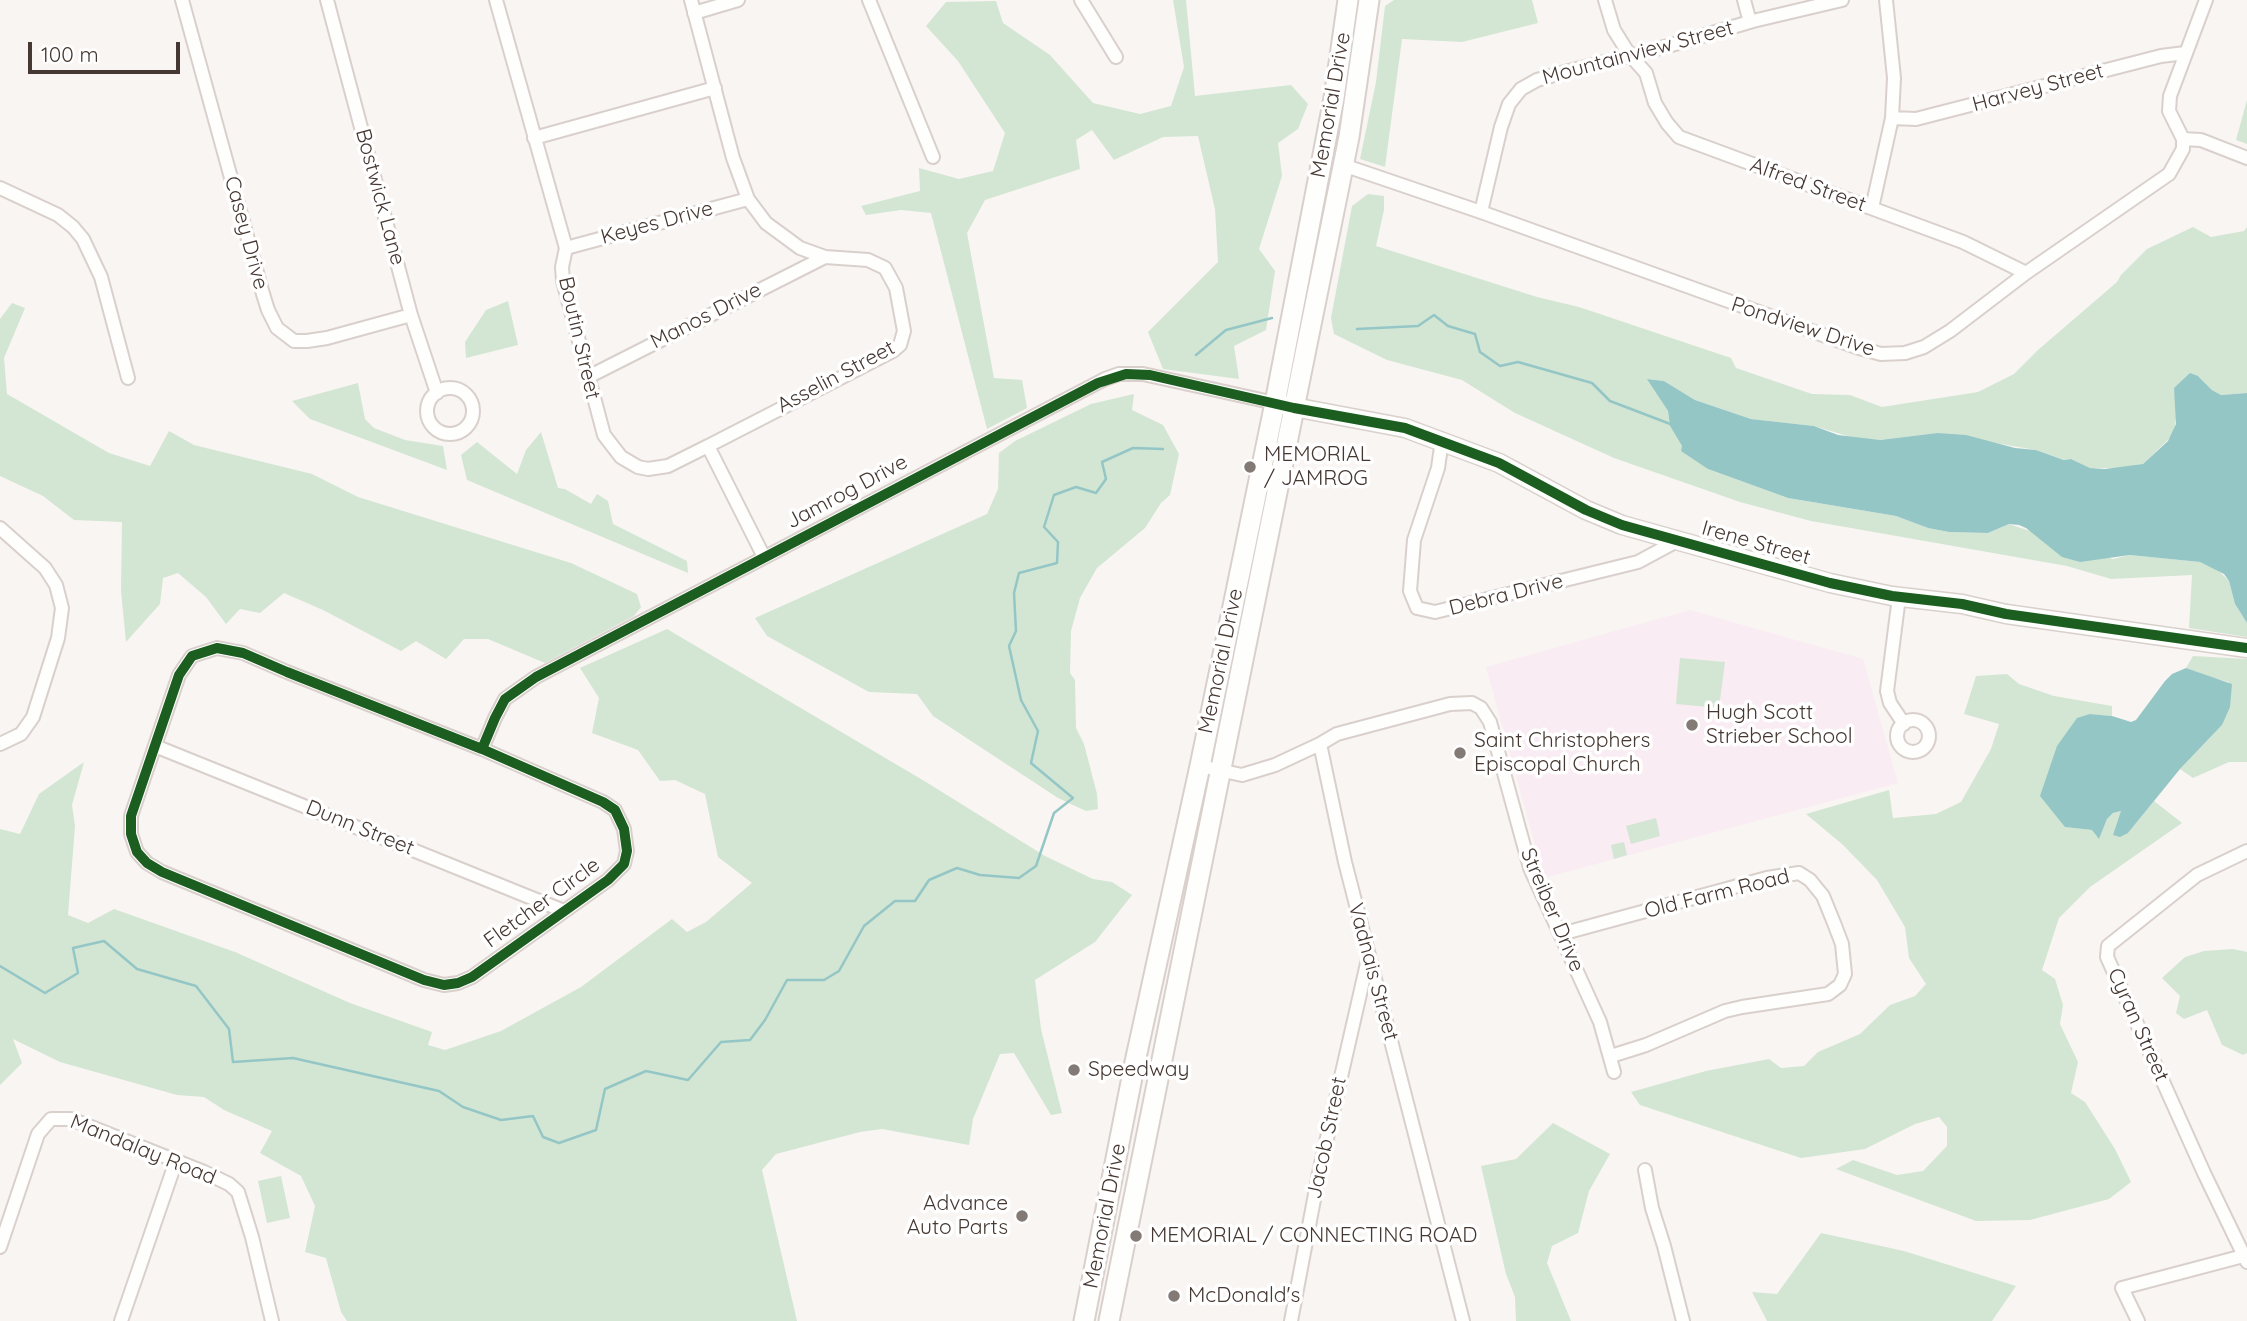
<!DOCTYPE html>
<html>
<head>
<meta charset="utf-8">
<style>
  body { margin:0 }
  #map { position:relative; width:2247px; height:1321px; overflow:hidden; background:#f9f5f3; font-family:Quicksand,sans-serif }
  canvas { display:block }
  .scale { position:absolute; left:28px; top:42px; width:152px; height:32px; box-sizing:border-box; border:4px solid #453731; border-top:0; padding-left:9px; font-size:21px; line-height:24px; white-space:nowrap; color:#453731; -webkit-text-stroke:5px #fff; paint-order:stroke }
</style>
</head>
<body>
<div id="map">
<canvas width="2247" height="1321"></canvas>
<div class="scale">100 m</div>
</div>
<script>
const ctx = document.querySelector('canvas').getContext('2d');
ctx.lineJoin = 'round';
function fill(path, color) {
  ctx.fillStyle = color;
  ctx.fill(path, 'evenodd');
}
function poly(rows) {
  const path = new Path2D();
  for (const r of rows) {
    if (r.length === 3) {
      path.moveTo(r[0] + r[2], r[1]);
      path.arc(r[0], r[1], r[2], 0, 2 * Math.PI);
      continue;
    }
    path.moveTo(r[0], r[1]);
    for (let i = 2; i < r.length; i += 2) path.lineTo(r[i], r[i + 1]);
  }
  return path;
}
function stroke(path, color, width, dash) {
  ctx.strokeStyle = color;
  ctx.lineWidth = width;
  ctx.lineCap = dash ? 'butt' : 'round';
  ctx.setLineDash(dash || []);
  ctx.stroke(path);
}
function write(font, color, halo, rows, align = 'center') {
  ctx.font = font + ' Quicksand,sans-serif';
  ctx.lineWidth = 7;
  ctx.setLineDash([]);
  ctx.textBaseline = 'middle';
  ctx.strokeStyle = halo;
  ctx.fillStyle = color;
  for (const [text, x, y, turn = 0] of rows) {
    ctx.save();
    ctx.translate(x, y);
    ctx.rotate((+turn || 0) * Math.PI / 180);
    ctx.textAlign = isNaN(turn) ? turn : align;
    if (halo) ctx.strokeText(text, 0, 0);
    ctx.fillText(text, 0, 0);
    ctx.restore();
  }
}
fill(poly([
  [1690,610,1863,659,1898,783,1544,878,1486,667]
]), '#faecf3');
fill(poly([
  [1173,0,1186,0,1195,96,1291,85,1308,104,1298,129,1278,143,1282,176,1259,249,1275,271,1266,330,1234,346,1239,379,1163,369,1148,332,1218,262,1215,209,1198,136,1163,137,1114,160,1092,130,1076,140,1080,169,985,200,967,233,994,378,1022,380,1027,408,987,429,931,213,901,210,866,215,861,206,920,191,919,168,959,179,993,171,1005,133,958,61,926,26,946,2,996,1,1003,23,1050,55,1093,103,1140,114,1171,106,1184,67],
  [1394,0,1532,0,1538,23,1462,42,1402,39,1385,167,1360,159,1376,82,1385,6],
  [2247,100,2247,144,2236,140],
  [1368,194,1384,196,1384,210,1376,246,1537,297,1579,307,1731,358,1736,368,1812,394,1850,395,1882,407,1978,392,2014,374,2038,350,2117,282,2121,275,2147,249,2193,227,2211,237,2244,231,2247,227,2247,393,2221,395,2212,390,2198,376,2174,388,2177,410,2174,434,2143,464,2122,468,2090,468,2071,459,2065,460,2036,450,1937,433,1880,440,1854,438,1814,426,1751,419,1695,400,1664,381,1648,379,1668,411,1670,426,1682,446,1708,469,1788,498,1896,516,1928,528,1949,532,1988,533,2009,524,2113,559,2130,555,2200,562,2218,570,2229,581,2235,604,2247,623,2247,637,2189,628,2192,575,2111,579,2067,566,1811,521,1740,502,1614,458,1515,413,1462,380,1387,360,1334,334,1331,318,1352,206],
  [508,301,518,345,466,358,465,342,486,310],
  [12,303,25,308,4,358,7,394,109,453,150,466,169,431,194,445,312,474,358,497,571,563,637,594,641,607,634,616,545,663,488,639,464,639,446,659,416,641,401,651,323,610,284,593,260,613,240,609,226,624,206,597,178,573,163,578,160,604,126,642,121,591,122,522,74,520,43,496,0,476,0,319],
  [358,383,365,419,374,428,405,440,443,446,447,470,310,419,292,401],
  [1134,394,1132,410,1163,425,1179,454,1170,495,1161,503,1145,528,1097,568,1080,598,1071,631,1070,673,1075,680,1076,728,1084,744,1097,794,1098,809,1086,811,1058,798,933,716,917,694,869,692,767,636,755,618,987,514,998,489,999,453,1015,441,1091,404],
  [541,432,558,488,565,489,591,504,597,494,608,501,613,524,687,561,688,573,467,480,461,455,477,442,517,474,526,450],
  [667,629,926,782,1045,856,1093,879,1112,882,1132,895,1095,942,1035,980,1041,1029,1062,1113,1051,1115,1014,1053,1000,1054,973,1119,969,1145,882,1129,860,1132,776,1154,762,1170,797,1321,347,1321,341,1312,326,1258,305,1252,315,1206,301,1176,260,1153,272,1131,224,1110,204,1097,177,1095,60,1062,13,1039,22,1063,0,1085,0,829,20,834,39,794,84,762,72,805,75,826,68,915,88,923,114,909,235,952,350,1003,432,1032,428,1045,445,1050,501,1031,581,987,672,919,687,932,706,922,752,883,718,857,705,794,675,780,660,781,638,750,592,733,599,698,580,668],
  [2193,656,2247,659,2247,762,2229,762,2193,778,2180,769,2222,725,2229,682,2210,677,2186,668],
  [1680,658,1725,662,1719,708,1676,704],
  [2007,674,2019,684,2054,696,2112,706,2112,716,2090,714,2065,827,2093,830,2099,838,2107,819,2113,813,2122,811,2128,833,2154,801,2182,823,2090,887,2059,918,2042,970,2055,979,2063,1005,2060,1024,2078,1062,2071,1093,2085,1102,2115,1149,2131,1182,2109,1199,2030,1220,1976,1221,1836,1169,1853,1160,1897,1175,1923,1171,1947,1146,1947,1127,1939,1117,1915,1124,1865,1149,1801,1158,1640,1105,1631,1092,1706,1071,1769,1059,1781,1068,1804,1066,1818,1052,1860,1034,1890,1005,1915,996,1926,984,1909,958,1905,927,1877,880,1843,845,1806,814,1889,790,1893,818,1936,814,1961,802,1991,749,1999,724,1964,714,1976,676],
  [1656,818,1660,836,1631,844,1626,826],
  [1624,842,1627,855,1614,859,1611,845],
  [2233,949,2247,952,2247,1053,2243,1055,2222,1045,2207,1010,2184,1019,2176,1013,2180,996,2162,978,2185,957,2204,951],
  [1553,1123,1610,1154,1589,1191,1578,1233,1552,1246,1547,1263,1571,1321,1516,1321,1515,1297,1506,1274,1481,1166,1516,1159],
  [281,1176,290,1218,267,1223,258,1181],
  [1821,1233,1904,1251,2016,1286,1992,1321,1767,1321,1752,1292,1777,1294]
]), '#d2e6d3');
fill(poly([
  [2190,373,2198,376,2212,390,2221,395,2247,393,2247,623,2235,604,2229,581,2224,574,2200,562,2130,555,2080,562,2062,557,2026,528,2019,525,2009,524,1988,533,1949,532,1928,528,1896,516,1788,498,1708,469,1681,451,1682,446,1670,426,1668,411,1647,379,1664,381,1695,400,1751,419,1814,426,1838,435,1880,440,1937,433,1966,435,2015,448,2036,450,2064,460,2071,459,2090,468,2105,469,2143,464,2168,441,2176,424,2174,388],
  [2186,668,2232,684,2230,707,2222,725,2180,769,2128,833,2120,837,2113,835,2121,811,2113,813,2107,819,2099,839,2092,830,2065,827,2040,796,2057,746,2077,718,2090,714,2112,716,2131,722,2136,720,2165,681,2172,674]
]), '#95c6c6');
stroke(poly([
  [1357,329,1418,326,1434,315,1448,326,1475,334,1480,352,1500,366,1518,362,1592,383,1610,401,1673,425],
  [1196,355,1226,330,1272,318],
  [0,966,45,993,78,973,73,948,104,941,137,969,196,986,229,1029,233,1062,293,1058,439,1091,463,1107,501,1120,533,1116,543,1137,559,1143,596,1130,605,1089,646,1071,688,1080,721,1042,750,1040,765,1020,787,980,824,980,839,971,864,926,895,901,915,901,929,880,957,868,980,875,1019,878,1036,866,1054,813,1073,798,1031,763,1038,731,1021,700,1009,646,1016,631,1014,593,1019,573,1057,563,1058,542,1044,527,1054,495,1076,487,1096,493,1106,479,1102,462,1133,448,1163,449]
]), '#95c6c6', 2.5);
const street = poly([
  [182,0,263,294,268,310,277,328,294,341,307,341,327,338,411,315],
  [327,0,411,315,437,393],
  [496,0,566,248,562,267,563,281,604,435,621,457,638,467,648,469,668,466,708,446],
  [691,0,733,158,748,199,766,223,800,248,825,257,868,260,885,268,896,288,904,331,900,345,893,351,708,446,764,557],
  [869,0,933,157],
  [1081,0,1116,57],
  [1605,0,1614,30,1629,54,1646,73,1655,103,1667,123,1679,137,1963,242,2026,273],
  [1744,0,1750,22],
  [694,13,738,0],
  [1892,118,1916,119,2161,56,2185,53],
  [534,138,715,88],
  [2183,139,2201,140,2247,158],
  [1343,165,1481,212,1859,348,1881,354,1905,353,1924,347,1950,331,2026,273,2169,174,2183,149,2183,139,2169,111,2170,96,2206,0],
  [0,188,58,215,73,227,83,239,101,277,128,378],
  [1872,208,1892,118,1894,78,1886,0],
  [1481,212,1501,127,1509,104,1521,89,1537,80,1561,73,1668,46,1753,21,1842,0],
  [566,248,748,199],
  [588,377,825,257],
  [450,411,23],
  [1442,440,1438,468,1414,540,1410,591,1417,608,1435,612,1638,562,1677,541],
  [0,528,45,568,56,585,62,608,58,638,33,717,21,734,0,744],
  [1899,597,1887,691,1890,703,1904,724],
  [217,648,243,653,287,672,482,749,603,802,615,810,624,829,627,851,624,864,608,880,472,977,458,983,444,985,424,980,162,872,147,863,137,852,131,834,131,816,179,675,192,656,217,648],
  [1913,736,16],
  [1320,744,1337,734,1450,704,1472,703,1481,708,1490,722,1530,868,1600,1022,1614,1072],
  [155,746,564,911],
  [482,749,495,718,505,699,536,677,1105,379,1119,374,1143,374,1275,403],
  [1200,766,1242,775,1275,765,1320,744,1345,862,1463,1321],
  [2247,851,2197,875,2108,946,2107,957,2204,1173,2247,1262],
  [1561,934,1767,878,1799,873,1810,880,1823,896,1834,923,1842,944,1845,974,1840,985,1828,994,1742,1007,1725,1011,1646,1045,1611,1056],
  [1645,1170,1652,1208,1664,1246,1683,1321],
  [0,1247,38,1134,51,1119,71,1119,204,1172,229,1184,238,1192,252,1237,272,1321],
  [121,1321,176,1161],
  [1291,1321,1319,1173,1368,959],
  [2138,1321,2122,1288,2247,1255]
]);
const secondary = poly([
  [1283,405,1405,428,1499,463,1586,510,1622,525,1830,583,1892,596,1962,604,2006,614,2247,648]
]);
const primary = poly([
  [1084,1321,1135,1062,1200,766,1275,403,1334,98,1348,0],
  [1109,1321,1349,137,1369,0]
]);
stroke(street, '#d9d0cc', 16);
stroke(secondary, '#d9d0cc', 21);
stroke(primary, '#d9d0cc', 23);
stroke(street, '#fefefd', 12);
stroke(secondary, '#fefefd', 18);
stroke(primary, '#fefefd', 19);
stroke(poly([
  [217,648,243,653,287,672,482,749,603,802,615,810,624,829,627,851,624,864,608,880,472,977,458,983,444,985,424,980,162,872,147,863,137,852,131,834,131,816,179,675,192,656,217,648],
  [482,749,495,718,505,699,536,677,1098,383,1126,374,1150,375,1294,408,1405,428,1499,463,1586,510,1622,525,1830,583,1892,596,1962,604,2006,614,2247,648]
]), '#1b5e20', 10);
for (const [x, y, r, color] of [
  [1250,467,7,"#847a75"],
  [1692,725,7,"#847a75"],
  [1460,753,7,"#847a75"],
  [1074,1070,7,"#847a75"],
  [1022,1216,7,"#847a75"],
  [1136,1236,7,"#847a75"],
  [1174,1296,7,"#847a75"]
]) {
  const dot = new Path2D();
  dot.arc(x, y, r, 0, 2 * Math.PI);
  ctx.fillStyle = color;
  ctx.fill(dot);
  stroke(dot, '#fff', 2.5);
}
write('21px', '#453731', '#fff', [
  ["Mountainview Street",1638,53,-15],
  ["Harvey Street",2038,88,-15],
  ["Memorial Drive",1331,105,-80],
  ["Alfred Street",1808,185,20],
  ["Bostwick Lane",380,197,75],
  ["Keyes Drive",657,223,-15],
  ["Casey Drive",246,233,75],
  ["Manos Drive",706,316,-27],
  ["Pondview Drive",1803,327,18],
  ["Boutin Street",579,338,77],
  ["Asselin Street",836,377,-28],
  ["Jamrog Drive",847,492,-28],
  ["Irene Street",1756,543,16],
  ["Debra Drive",1506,595,-14],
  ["Memorial Drive",1221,661,-78],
  ["Dunn Street",360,828,22],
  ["Old Farm Road",1717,894,-14],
  ["Fletcher Circle",542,903,-36],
  ["Streiber Drive",1552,910,67],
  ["Vadnais Street",1373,972,75],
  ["Cyran Street",2138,1025,66],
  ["Jacob Street",1327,1138,-78],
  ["Mandalay Road",143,1150,22],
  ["Memorial Drive",1105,1216,-79]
]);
write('21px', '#453731', '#fff', [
  ["MEMORIAL",1264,455],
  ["/ JAMROG",1264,479],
  ["Hugh Scott",1706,713],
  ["Strieber School",1706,737],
  ["Saint Christophers",1474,741],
  ["Episcopal Church",1474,765],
  ["Speedway",1088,1070],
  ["Advance",1008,1204,"right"],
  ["Auto Parts",1008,1228,"right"],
  ["MEMORIAL / CONNECTING ROAD",1150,1236],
  ["McDonald's",1188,1296]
], 'left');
</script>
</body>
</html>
